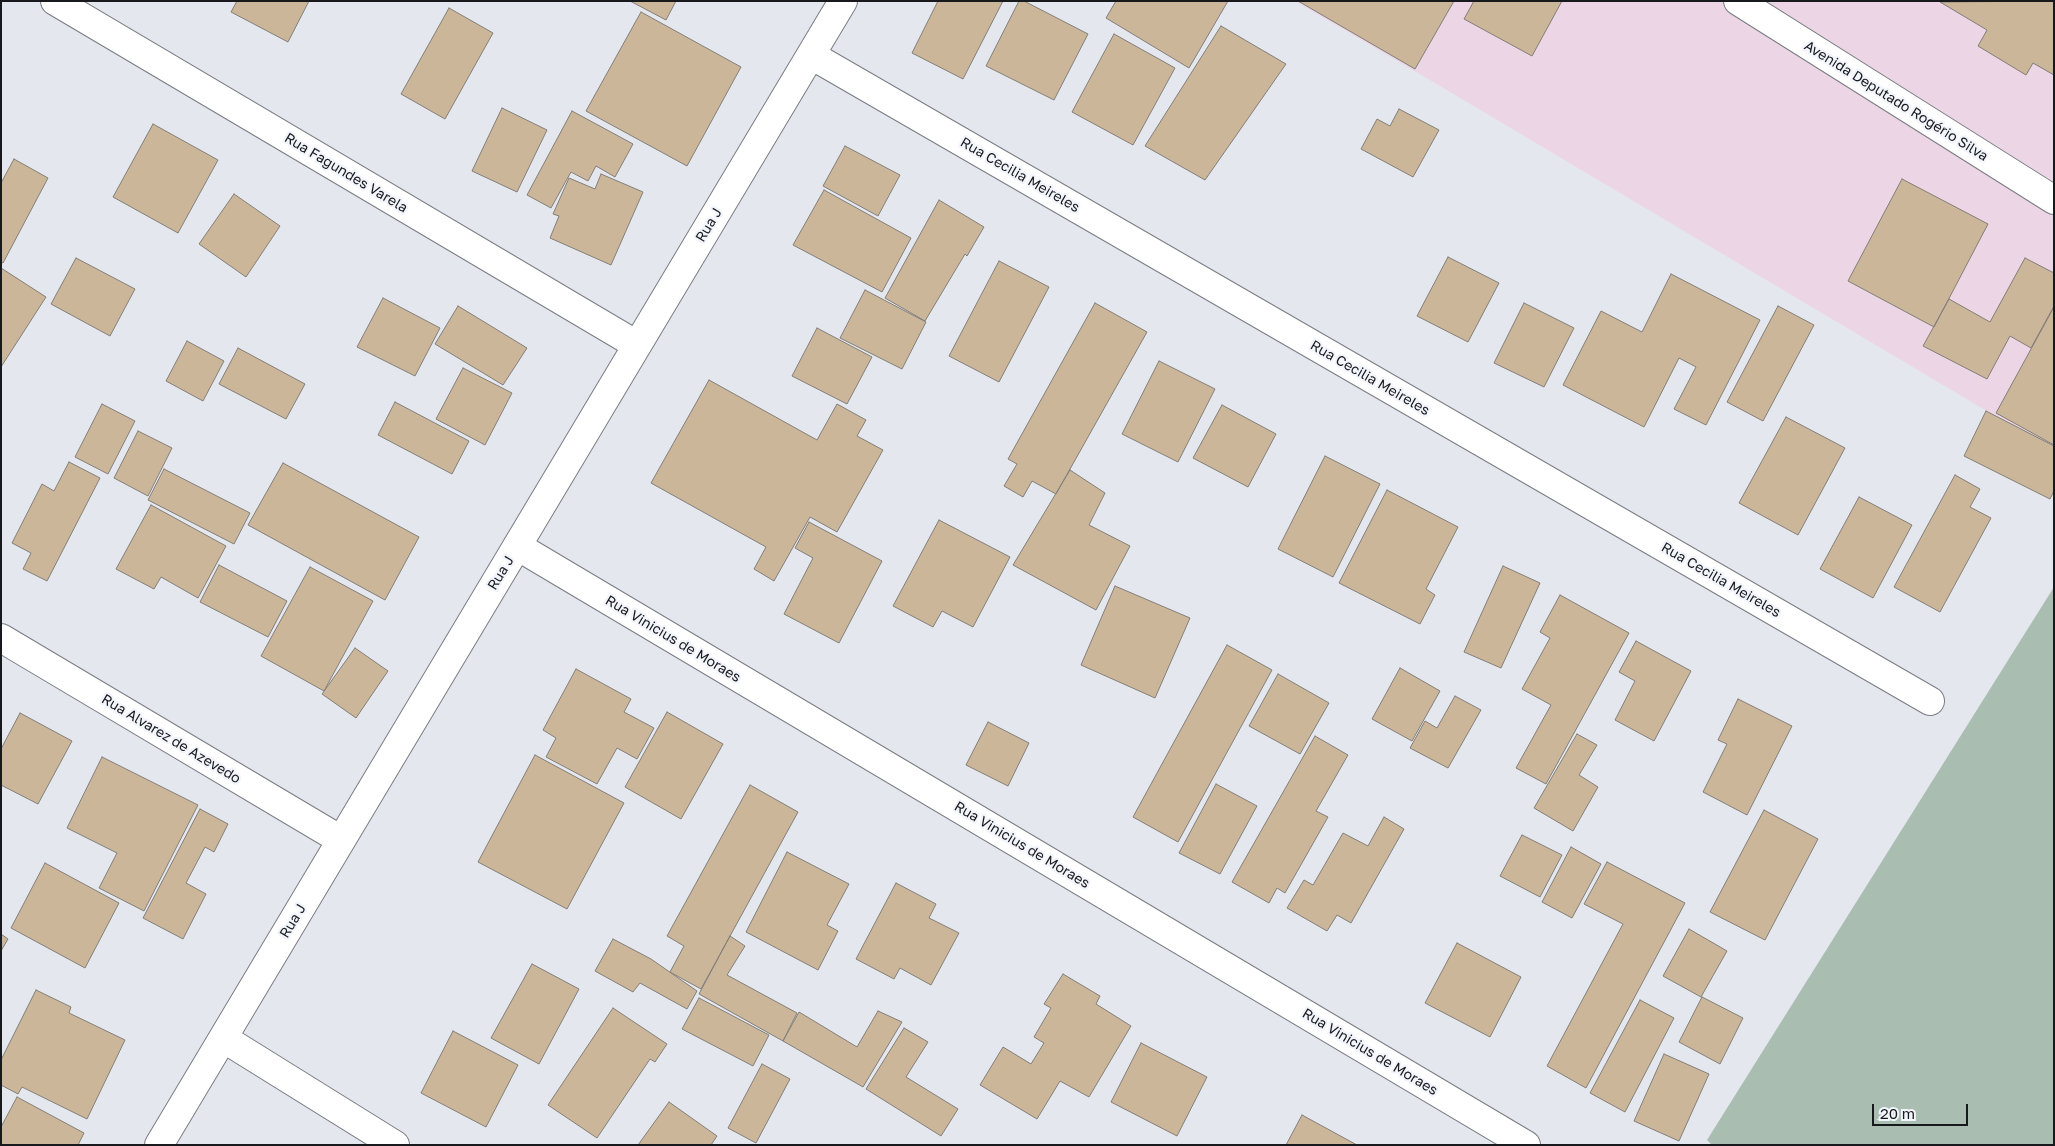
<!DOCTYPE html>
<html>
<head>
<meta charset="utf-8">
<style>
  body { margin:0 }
  #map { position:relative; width:2055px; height:1146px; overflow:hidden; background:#e4e7ee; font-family:"Golos Text",sans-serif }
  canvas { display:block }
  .frame { position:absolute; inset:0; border:2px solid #18191c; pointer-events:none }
  .scale { position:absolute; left:1872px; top:1104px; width:96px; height:22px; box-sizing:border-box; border:2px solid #18191c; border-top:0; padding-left:6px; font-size:15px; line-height:18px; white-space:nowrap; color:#18191c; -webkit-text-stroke:4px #f2f5fc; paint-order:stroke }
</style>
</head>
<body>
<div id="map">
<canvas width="2055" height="1146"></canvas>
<div class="frame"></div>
<div class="scale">20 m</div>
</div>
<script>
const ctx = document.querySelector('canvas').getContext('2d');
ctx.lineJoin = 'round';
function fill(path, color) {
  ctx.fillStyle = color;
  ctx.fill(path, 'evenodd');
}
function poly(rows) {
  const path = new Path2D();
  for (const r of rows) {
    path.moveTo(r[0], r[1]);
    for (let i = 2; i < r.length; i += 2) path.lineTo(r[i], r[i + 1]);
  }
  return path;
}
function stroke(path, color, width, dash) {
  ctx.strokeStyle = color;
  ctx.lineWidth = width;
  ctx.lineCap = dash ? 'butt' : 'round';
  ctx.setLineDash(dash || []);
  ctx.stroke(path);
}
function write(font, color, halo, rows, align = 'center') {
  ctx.font = font + ' "Golos Text",sans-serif';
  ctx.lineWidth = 4.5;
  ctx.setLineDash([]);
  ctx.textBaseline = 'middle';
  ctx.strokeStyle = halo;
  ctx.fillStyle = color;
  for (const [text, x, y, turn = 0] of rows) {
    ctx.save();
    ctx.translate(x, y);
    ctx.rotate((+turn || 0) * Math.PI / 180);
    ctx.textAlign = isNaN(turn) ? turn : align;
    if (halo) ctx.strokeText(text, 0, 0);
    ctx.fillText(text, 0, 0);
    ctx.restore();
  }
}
fill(poly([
  [1295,1,2054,1,2054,451,1440,86]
]), '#ecd6e5');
fill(poly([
  [2054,587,2054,1145,1712,1145,1707,1140]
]), '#a9bdb1');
const building = poly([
  [237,1,309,1,288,42,231,12,237,1],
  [630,1,676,1,666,20,630,1],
  [938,1,1003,1,963,79,912,53,938,1],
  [1019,1,1024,1,1088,34,1054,100,986,66,1019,1],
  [1116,1,1228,1,1189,68,1106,18,1116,1],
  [1298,1,1454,1,1415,69,1298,1],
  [1474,1,1562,1,1532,56,1464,19,1474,1],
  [2054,1,2054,75,2033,63,2026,75,1978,46,1987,30,1940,2,2054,1],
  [449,8,493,33,445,119,401,94,449,8],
  [641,12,741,67,687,166,586,111,641,12],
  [1221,26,1286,64,1205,180,1145,146,1221,26],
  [1114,34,1175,68,1133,145,1072,112,1114,34],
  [502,108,547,130,517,192,472,171,502,108],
  [1399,109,1439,130,1413,177,1361,149,1377,119,1390,126,1399,109],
  [572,111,633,144,615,177,596,166,588,181,571,172,551,208,527,195,572,111],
  [153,124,218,160,178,233,113,197,153,124],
  [845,146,900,175,878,216,823,186,845,146],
  [14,159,48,178,3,263,1,262,1,183,14,159],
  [601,174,643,192,611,265,550,238,559,216,553,214,569,178,595,189,601,174],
  [1902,179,1988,224,1934,327,1848,281,1902,179],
  [824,190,911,238,882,292,793,245,824,190],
  [234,194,280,226,246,277,199,244,234,194],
  [939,200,984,227,967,256,965,254,925,321,885,298,939,200],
  [1448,257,1499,283,1468,342,1417,316,1448,257],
  [76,258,135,289,110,336,51,304,76,258],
  [2025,258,2054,273,2054,306,2031,348,2010,336,1987,379,1923,346,1949,299,1990,322,2025,258],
  [999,261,1049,287,999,382,949,356,999,261],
  [1,268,46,297,1,367,1,268],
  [1671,274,1760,320,1706,425,1674,409,1696,367,1679,358,1644,427,1563,385,1601,311,1642,332,1671,274],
  [865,290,926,322,902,369,840,338,865,290],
  [383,298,440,328,415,376,357,347,383,298],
  [1095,303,1147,332,1056,494,1032,481,1023,497,1004,486,1017,464,1008,459,1095,303],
  [1524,303,1574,328,1544,387,1494,363,1524,303],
  [458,306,527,348,503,385,435,344,458,306],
  [1778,306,1814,325,1763,421,1727,402,1778,306],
  [2054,307,2054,445,1996,413,2054,307],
  [817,328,872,357,847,404,792,376,817,328],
  [187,341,224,361,203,401,166,381,187,341],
  [238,348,305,384,286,419,219,384,238,348],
  [1159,361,1215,389,1178,462,1122,434,1159,361],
  [463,368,512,393,485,445,436,419,463,368],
  [709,380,817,440,837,404,866,420,857,436,883,450,837,532,810,517,774,581,754,569,766,547,651,483,709,380],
  [395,402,469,441,452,474,378,435,395,402],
  [102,404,135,421,108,474,75,457,102,404],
  [1222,405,1276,434,1248,487,1193,458,1222,405],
  [1986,411,2054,446,2054,491,2050,499,1964,456,1986,411],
  [1786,417,1845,448,1798,535,1739,503,1786,417],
  [138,431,172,448,148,496,114,478,138,431],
  [1325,456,1380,484,1333,577,1278,549,1325,456],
  [69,462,100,478,47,581,23,569,31,553,12,543,42,484,54,491,69,462],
  [283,463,419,537,385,600,248,525,283,463],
  [164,469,250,513,234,544,148,500,164,469],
  [1070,470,1105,493,1089,525,1130,546,1096,610,1013,565,1070,470],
  [1955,475,1980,489,1970,507,1991,518,1940,612,1894,587,1955,475],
  [1387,490,1458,527,1426,589,1435,595,1420,624,1339,583,1387,490],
  [1859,497,1912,525,1873,598,1820,569,1859,497],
  [151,505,226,546,198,598,161,577,154,589,116,569,151,505],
  [939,520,1010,557,973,627,942,611,933,627,893,606,939,520],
  [809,522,882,561,839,643,784,614,813,558,795,548,809,522],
  [219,565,287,601,268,637,200,602,219,565],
  [1503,566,1540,583,1501,668,1464,652,1503,566],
  [310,567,373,601,324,691,261,656,310,567],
  [1115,586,1190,618,1155,698,1081,665,1115,586],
  [1560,595,1629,633,1546,784,1516,768,1551,705,1522,689,1550,638,1540,632,1560,595],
  [1636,641,1691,671,1654,741,1615,720,1635,681,1619,672,1636,641],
  [1227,645,1272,670,1178,842,1133,817,1227,645],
  [355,648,388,671,356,718,322,694,355,648],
  [1400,668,1440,691,1412,741,1372,719,1400,668],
  [576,669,631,699,624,712,654,728,637,759,617,748,597,784,546,757,556,738,543,730,576,669],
  [1278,674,1329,703,1300,754,1249,726,1278,674],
  [1455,696,1481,710,1448,768,1410,748,1425,721,1437,728,1455,696],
  [1738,699,1792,726,1747,815,1703,792,1727,744,1718,740,1738,699],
  [667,712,723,744,681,819,625,787,667,712],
  [20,713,72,741,38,804,1,785,1,749,20,713],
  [988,722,1029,743,1008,786,966,765,988,722],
  [1577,734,1597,745,1579,775,1598,787,1573,831,1534,808,1577,734],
  [1315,736,1348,755,1316,811,1328,817,1285,893,1277,888,1269,903,1232,882,1315,736],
  [535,755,624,803,567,909,478,862,535,755],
  [102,757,198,805,144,911,99,888,117,853,67,828,102,757],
  [1216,784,1257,806,1220,874,1179,853,1216,784],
  [750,785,798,812,701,989,670,972,684,946,667,936,750,785],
  [200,809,228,824,214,852,205,847,186,883,206,894,183,939,143,918,200,809],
  [1764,810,1818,839,1765,940,1710,912,1764,810],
  [1384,817,1404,829,1351,923,1337,915,1327,931,1287,908,1304,880,1313,885,1343,833,1368,846,1384,817],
  [1522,835,1562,855,1540,897,1500,876,1522,835],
  [1571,847,1601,864,1572,918,1542,902,1571,847],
  [787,852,849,884,827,925,838,931,818,970,746,932,787,852],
  [1607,862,1685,903,1586,1088,1547,1066,1623,924,1584,904,1607,862],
  [45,863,119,903,85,968,11,928,45,863],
  [896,883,936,904,929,918,959,933,931,985,900,968,894,979,856,959,896,883],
  [1689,929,1727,951,1701,997,1663,976,1689,929],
  [1,934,8,939,1,951,1,934],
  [730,936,745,946,727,975,797,1013,783,1041,699,994,730,936],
  [613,939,651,959,697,991,687,1009,640,983,633,992,595,971,613,939],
  [1457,943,1521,977,1490,1037,1425,1003,1457,943],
  [532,964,579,989,539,1064,491,1038,532,964],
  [1063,974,1100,996,1096,1004,1131,1026,1089,1097,1060,1081,1037,1119,980,1085,1003,1047,1031,1064,1044,1043,1034,1037,1051,1008,1044,1004,1063,974],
  [36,990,71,1007,69,1013,125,1040,87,1119,22,1087,18,1094,1,1085,1,1060,36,990],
  [1702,997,1743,1018,1720,1064,1679,1042,1702,997],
  [699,998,769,1035,753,1066,682,1029,699,998],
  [1640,1000,1674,1018,1625,1112,1590,1093,1640,1000],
  [613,1008,667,1044,655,1062,650,1059,597,1138,548,1105,613,1008],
  [878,1011,902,1022,863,1087,783,1041,799,1012,857,1047,878,1011],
  [904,1028,928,1042,906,1077,958,1109,941,1136,866,1089,904,1028],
  [453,1031,518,1065,486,1127,421,1093,453,1031],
  [1141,1043,1207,1077,1177,1136,1111,1102,1141,1043],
  [1664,1054,1709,1074,1679,1141,1634,1121,1664,1054],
  [762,1064,790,1079,756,1143,728,1128,762,1064],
  [17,1097,84,1133,78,1145,1,1145,1,1127,17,1097],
  [669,1102,717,1136,711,1145,638,1145,669,1102],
  [1302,1115,1357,1145,1286,1145,1302,1115]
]);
fill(building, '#ccb69a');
stroke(building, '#827e78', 1);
const minor = poly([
  [55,1,637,345],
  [1738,1,2054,200],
  [811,55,1930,701],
  [517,546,1526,1145],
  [1,638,341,840],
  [223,1038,395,1145],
  [159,1145,843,1]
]);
stroke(minor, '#7a7d83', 30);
stroke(minor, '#fff', 28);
write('14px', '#18191c', '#f2f5fc', [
  ["Avenida Deputado Rogério Silva",1896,101,32],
  ["Rua Fagundes Varela",346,173,31],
  ["Rua Cecilia Meireles",1020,175,30],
  ["Rua J",709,225,-59],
  ["Rua Cecilia Meireles",1370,378,30],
  ["Rua J",501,573,-59],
  ["Rua Cecilia Meireles",1721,580,30],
  ["Rua Vinicius de Moraes",673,639,31],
  ["Rua Alvarez de Azevedo",171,739,31],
  ["Rua Vinicius de Moraes",1022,845,31],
  ["Rua J",293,921,-59],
  ["Rua Vinicius de Moraes",1370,1052,31]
]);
</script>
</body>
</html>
